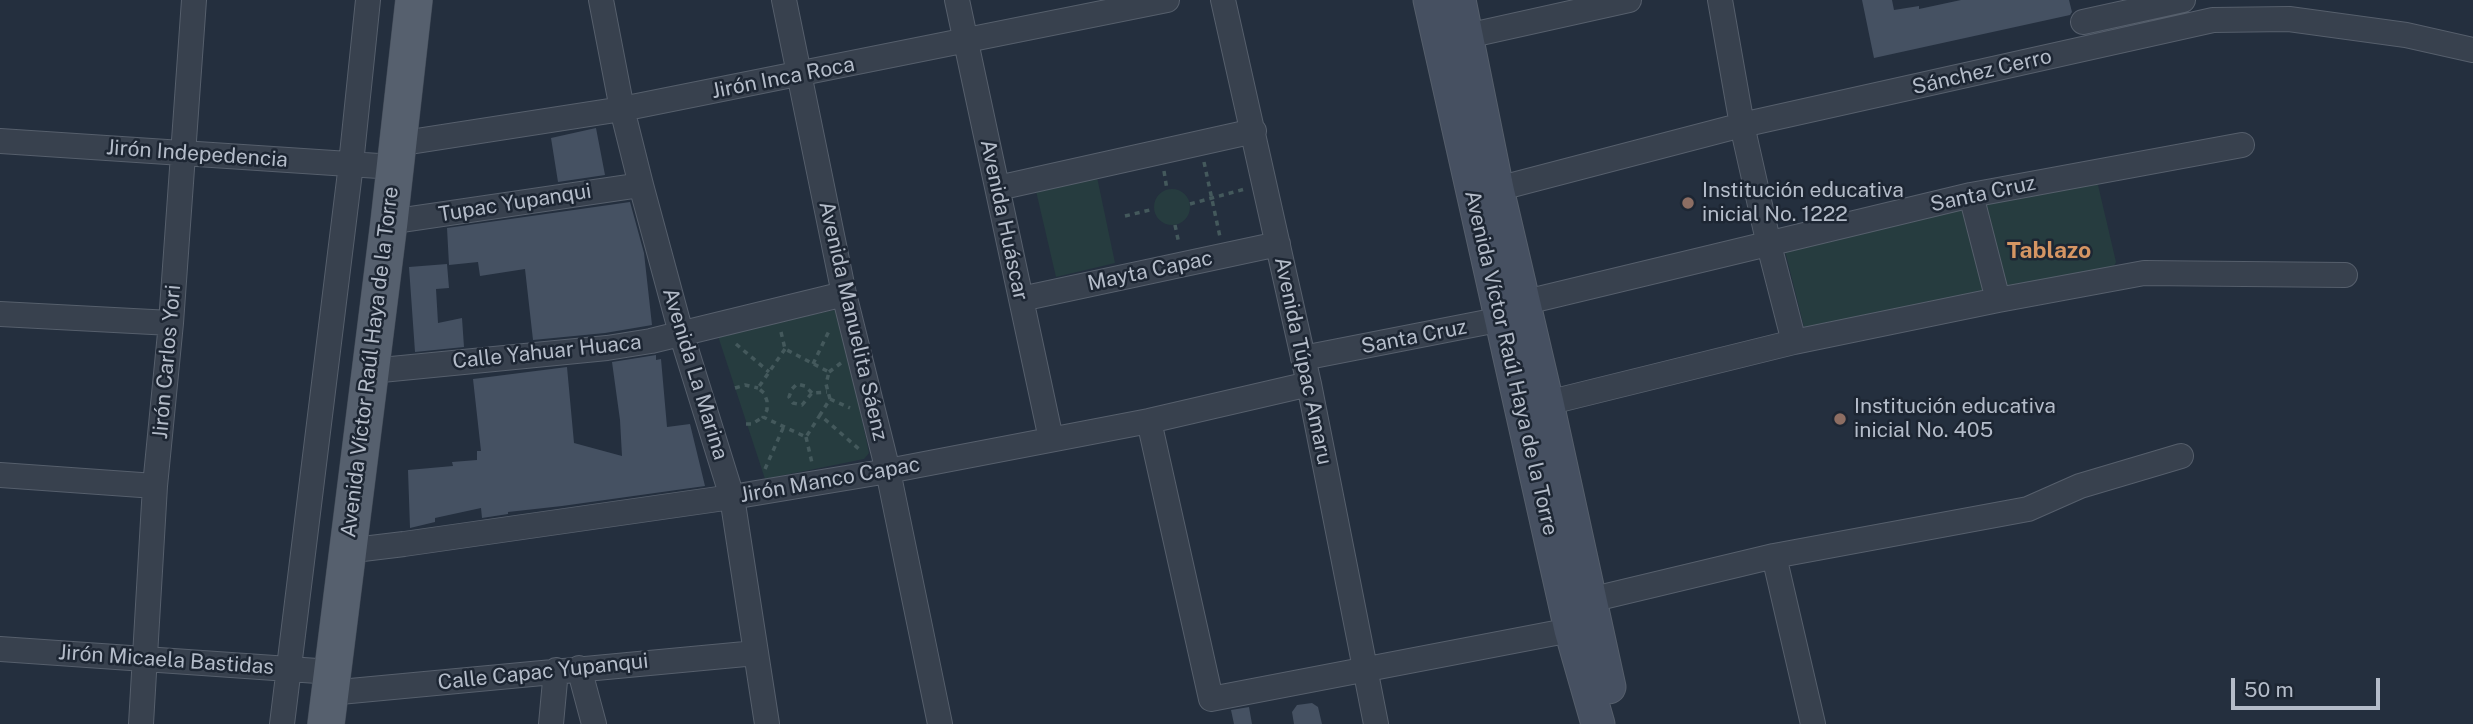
<!DOCTYPE html>
<html>
<head>
<meta charset="utf-8">
<style>
  body { margin:0 }
  #map { position:relative; width:2473px; height:724px; overflow:hidden; background:#242f3e; font-family:"Public Sans",sans-serif }
  canvas { display:block }
  .scale { position:absolute; left:2231px; top:678px; width:149px; height:32px; box-sizing:border-box; border:4px solid #b4bcc9; border-top:0; padding-left:9px; font-size:21px; line-height:24px; white-space:nowrap; color:#b4bcc9; -webkit-text-stroke:5px #1d2633; paint-order:stroke }
</style>
</head>
<body>
<div id="map">
<canvas width="2473" height="724"></canvas>
<div class="scale">50 m</div>
</div>
<script>
const ctx = document.querySelector('canvas').getContext('2d');
ctx.lineJoin = 'round';
function fill(path, color) {
  ctx.fillStyle = color;
  ctx.fill(path, 'evenodd');
}
function poly(rows) {
  const path = new Path2D();
  for (const r of rows) {
    if (r.length === 3) {
      path.moveTo(r[0] + r[2], r[1]);
      path.arc(r[0], r[1], r[2], 0, 2 * Math.PI);
      continue;
    }
    path.moveTo(r[0], r[1]);
    for (let i = 2; i < r.length; i += 2) path.lineTo(r[i], r[i + 1]);
  }
  return path;
}
function stroke(path, color, width, dash) {
  ctx.strokeStyle = color;
  ctx.lineWidth = width;
  ctx.lineCap = dash ? 'butt' : 'round';
  ctx.setLineDash(dash || []);
  ctx.stroke(path);
}
function write(font, color, halo, rows, align = 'center') {
  ctx.font = font + ' "Public Sans",sans-serif';
  ctx.lineWidth = 5;
  ctx.setLineDash([]);
  ctx.textBaseline = 'middle';
  ctx.strokeStyle = halo;
  ctx.fillStyle = color;
  for (const [text, x, y, turn = 0] of rows) {
    ctx.save();
    ctx.translate(x, y);
    ctx.rotate((+turn || 0) * Math.PI / 180);
    ctx.textAlign = isNaN(turn) ? turn : align;
    if (halo) ctx.strokeText(text, 0, 0);
    ctx.fillText(text, 0, 0);
    ctx.restore();
  }
}
fill(poly([
  [1097,177,1115,263,1056,277,1036,191],
  [2091,182,2098,185,2116,262,2113,268,2007,288,1983,205],
  [1172,207,18],
  [1961,205,1986,290,1805,331,1785,251],
  [834,310,840,315,869,453,864,459,765,479,718,336]
]), '#263c3f');
fill(poly([
  [1862,0,1892,0,1894,10,1919,6,1919,9,1961,0,2069,0,2072,12,2070,15,1874,58],
  [596,128,605,175,558,182,551,138],
  [630,202,644,253,652,325,605,333,533,340,525,269,480,276,478,262,449,265,447,228],
  [447,264,449,288,436,289,438,323,462,318,464,347,415,352,409,267],
  [656,355,656,360,661,359,667,427,690,424,705,486,562,506,508,512,508,514,482,518,481,508,435,518,435,522,410,528,408,470,453,466,452,462,477,460,477,451,481,451,473,379,567,367,574,443,622,456,620,420,612,362],
  [1312,703,1318,707,1322,724,1294,724,1292,712,1297,705],
  [1249,707,1252,724,1234,724,1231,710]
]), '#455162');
const minor = poly([
  [601,0,622,109,641,185,681,333,732,497,767,724],
  [784,0,844,294,888,471,940,724],
  [957,0,1051,439],
  [1223,0,1309,384,1376,724],
  [1720,0,1742,125,1769,245,1794,342],
  [2083,22,2183,0],
  [1467,36,1629,0],
  [0,141,394,167],
  [397,144,622,109,1167,0],
  [998,188,1254,131],
  [1497,189,1742,125,2213,20,2289,19,2406,35,2473,50],
  [1971,195,1998,300],
  [389,222,641,185],
  [1021,299,1278,244],
  [1522,303,1971,195,2242,145],
  [0,314,171,323],
  [1303,358,1518,316],
  [371,371,607,348,651,341,844,294],
  [1547,403,1794,342,1998,300,2144,273,2345,275],
  [1149,421,1211,699,1571,630],
  [0,475,155,486],
  [346,551,404,544,732,497,888,471,1149,421,1309,384],
  [1774,556,1813,724],
  [1590,600,1774,556,2028,509,2080,486,2181,456],
  [0,649,332,672],
  [579,668,594,724],
  [329,693,756,653],
  [141,724,155,486,171,323,194,0],
  [282,724,351,164,368,0],
  [551,724,556,670]
]);
const secondary = poly([
  [1430,0,1571,630,1598,724],
  [1459,0,1497,189,1547,403,1609,687]
]);
const primary = poly([
  [326,724,389,222,414,0]
]);
stroke(minor, '#565f6c', 26);
stroke(secondary, '#565f6c', 35);
stroke(primary, '#414a57', 38);
stroke(poly([
  [1204,162,1220,237],
  [1164,171,1167,190],
  [1190,204,1245,189],
  [1125,216,1154,209],
  [1175,225,1179,244],
  [781,332,785,349,829,372,826,384,830,399,820,415,860,450],
  [736,344,769,372],
  [785,349,758,388,764,393,767,401,767,410,763,417,806,437,820,415],
  [813,364,829,331],
  [829,372,841,363],
  [735,388,745,385,758,388],
  [812,393,805,386,797,384,792,389,789,397,793,403,802,405,812,393,827,392],
  [830,399,850,408],
  [746,424,752,424,763,417],
  [806,437,812,463],
  [765,469,784,426]
]), '#44595c', 3.5, [5, 5]);
stroke(minor, '#38414e', 24);
stroke(secondary, '#465061', 33);
stroke(primary, '#56606e', 37);
for (const [x, y, r, color] of [
  [1688,203,7,"#8d6e63"],
  [1840,419,7,"#8d6e63"]
]) {
  const dot = new Path2D();
  dot.arc(x, y, r, 0, 2 * Math.PI);
  ctx.fillStyle = color;
  ctx.fill(dot);
  stroke(dot, '#1d2633', 2.5);
}
write('21px', '#b4bcc9', '#1d2633', [
  ["Sánchez Cerro",1982,72,-13],
  ["Jirón Inca Roca",783,78,-11],
  ["Jirón Indepedencia",197,154,4],
  ["Santa Cruz",1983,194,-12],
  ["Tupac Yupanqui",515,203,-9],
  ["Avenida Huáscar",1004,220,78],
  ["Mayta Capac",1150,271,-12],
  ["Avenida Manuelita Sáenz",853,321,77],
  ["Santa Cruz",1414,337,-11],
  ["Calle Yahuar Huaca",547,352,-6],
  ["Avenida Túpac Amaru",1303,361,78],
  ["Jirón Carlos Yori",167,362,-85],
  ["Avenida Víctor Raúl Haya de la Torre",370,362,-83],
  ["Avenida Víctor Raúl Haya de la Torre",1511,363,77],
  ["Avenida La Marina",695,374,73],
  ["Jirón Manco Capac",830,480,-10],
  ["Jirón Micaela Bastidas",166,660,4],
  ["Calle Capac Yupanqui",543,672,-6]
]);
write('21px', '#b4bcc9', '#1d2633', [
  ["Institución educativa",1702,191],
  ["inicial No. 1222",1702,215],
  ["Institución educativa",1854,407],
  ["inicial No. 405",1854,431]
], 'left');
write('bold 23px', '#d59563', '#1d2633', [
  ["Tablazo",2049,251]
]);
</script>
</body>
</html>
